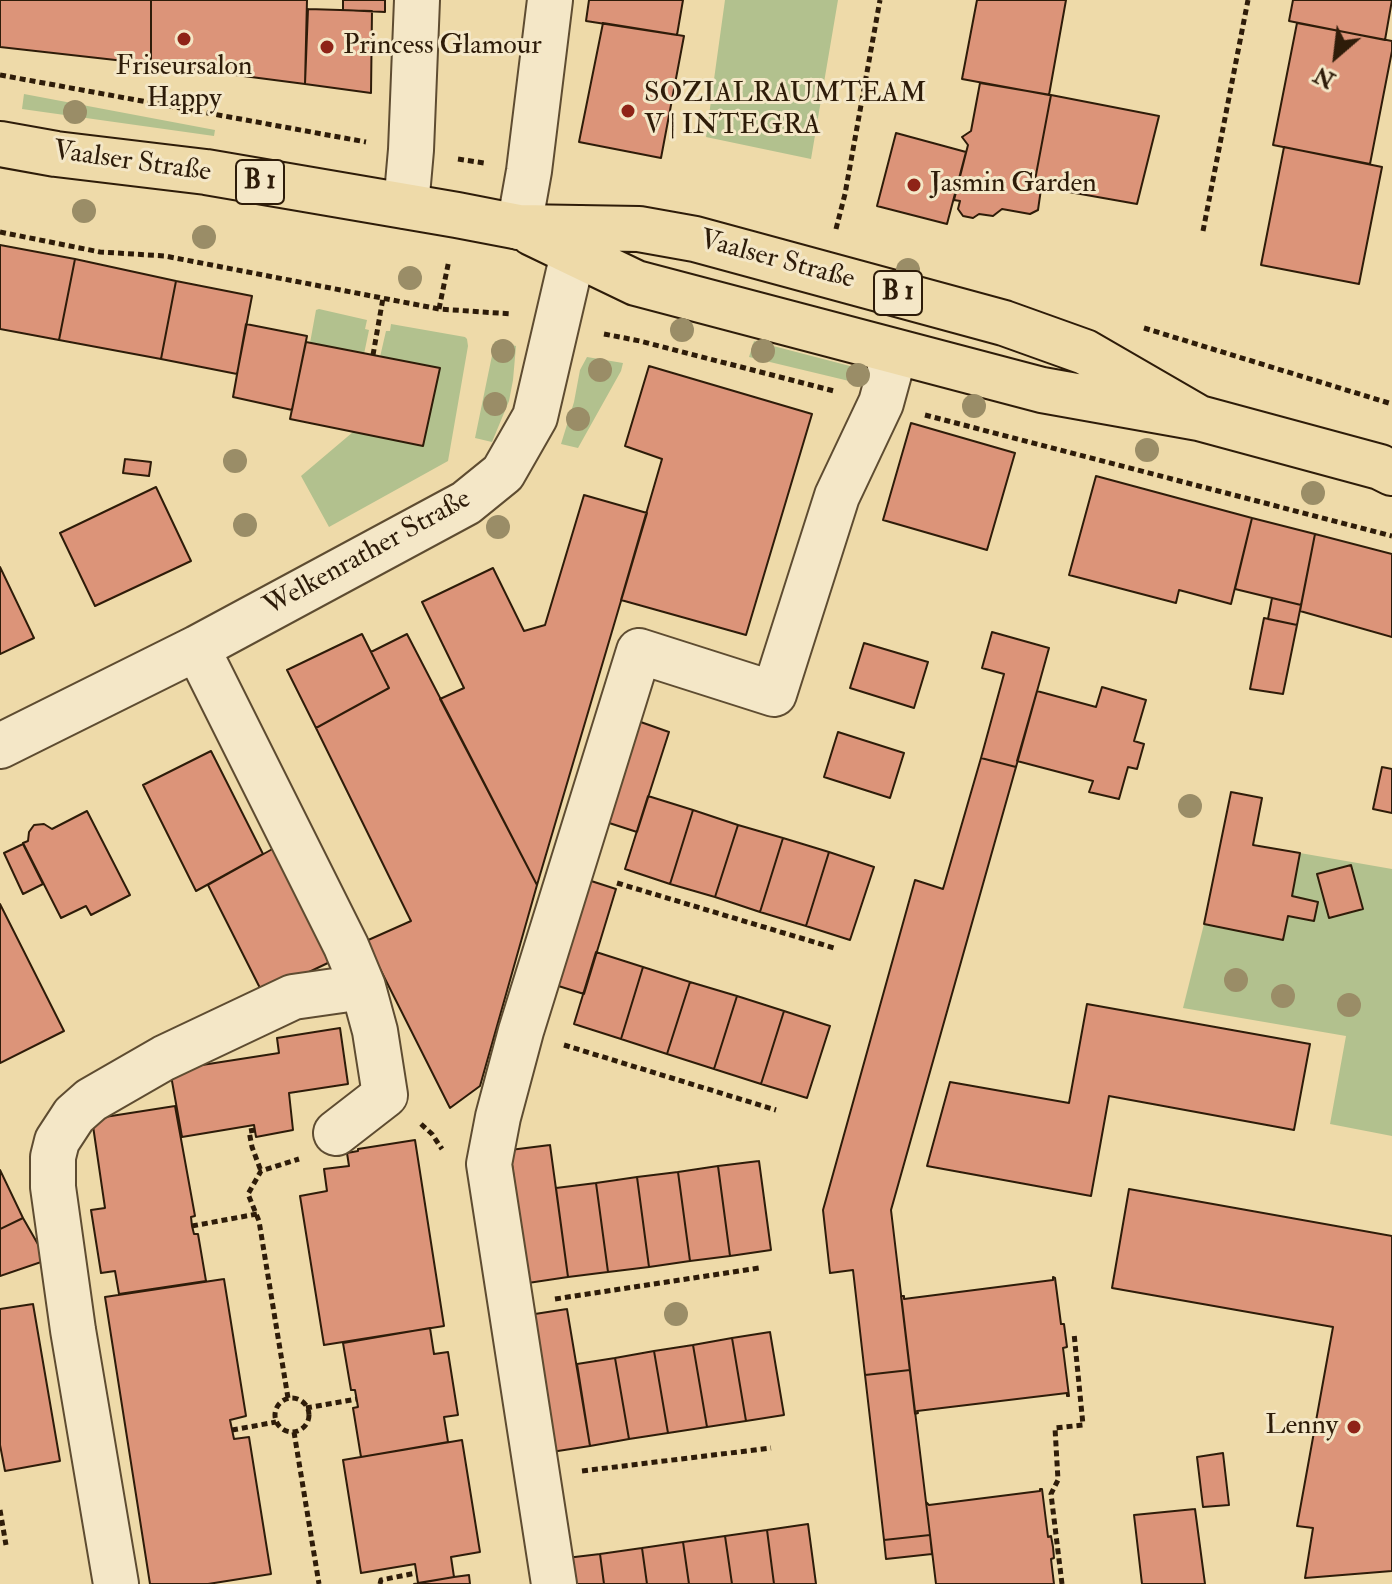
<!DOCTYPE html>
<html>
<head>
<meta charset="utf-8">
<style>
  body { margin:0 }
  #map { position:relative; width:1392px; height:1584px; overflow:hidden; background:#eedaa9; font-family:"IM FELL Double Pica",serif }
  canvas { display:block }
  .north { position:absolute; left:1296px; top:16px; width:80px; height:80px; -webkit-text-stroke:6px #f4e7c7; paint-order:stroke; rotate:208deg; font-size:22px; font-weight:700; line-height:32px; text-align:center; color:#2e1c09 }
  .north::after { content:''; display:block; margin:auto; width:28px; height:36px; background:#2e1c09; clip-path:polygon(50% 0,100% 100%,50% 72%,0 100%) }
</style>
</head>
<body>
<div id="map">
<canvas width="1392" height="1584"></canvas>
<div class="north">N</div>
</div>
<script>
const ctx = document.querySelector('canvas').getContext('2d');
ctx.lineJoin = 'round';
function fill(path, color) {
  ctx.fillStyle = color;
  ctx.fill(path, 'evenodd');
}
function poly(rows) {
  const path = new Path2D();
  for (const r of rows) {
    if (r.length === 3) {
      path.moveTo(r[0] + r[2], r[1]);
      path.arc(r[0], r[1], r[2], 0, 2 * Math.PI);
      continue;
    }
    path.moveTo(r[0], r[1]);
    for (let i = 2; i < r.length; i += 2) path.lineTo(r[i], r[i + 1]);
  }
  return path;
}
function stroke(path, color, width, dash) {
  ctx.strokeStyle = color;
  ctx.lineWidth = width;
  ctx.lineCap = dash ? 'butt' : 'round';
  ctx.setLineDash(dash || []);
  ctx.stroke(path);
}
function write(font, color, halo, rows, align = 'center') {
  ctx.font = font + ' "IM FELL Double Pica",serif';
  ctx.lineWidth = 6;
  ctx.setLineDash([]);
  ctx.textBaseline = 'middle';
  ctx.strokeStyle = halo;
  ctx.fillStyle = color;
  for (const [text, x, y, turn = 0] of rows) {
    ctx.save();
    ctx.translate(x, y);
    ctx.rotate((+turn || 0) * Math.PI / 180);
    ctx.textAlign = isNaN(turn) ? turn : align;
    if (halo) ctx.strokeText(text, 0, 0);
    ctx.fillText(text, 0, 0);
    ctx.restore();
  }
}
fill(poly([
  [725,0,838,0,811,159,706,137],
  [24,94,215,130,214,136,22,109],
  [319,309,367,320,365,329,369,330,364,354,310,343,316,310],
  [391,324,465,337,467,339,468,346,448,461,329,527,301,476,353,432,423,446,380,357,386,331,390,331],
  [495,341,516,346,513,380,509,401,492,442,475,438],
  [754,341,873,372,870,386,749,357],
  [587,357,623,363,621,371,578,448,561,444,574,402,580,370],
  [1300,853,1392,869,1392,1136,1330,1124,1346,1036,1183,1008,1204,924,1283,940,1288,916,1314,921,1317,902,1292,896]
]), '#b2c18e');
const building = poly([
  [0,0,151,0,151,64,0,47,0,0],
  [151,0,307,0,305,84,151,64,151,0],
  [343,0,385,0,385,12,343,10,343,0],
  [589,0,683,0,677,35,586,21,589,0],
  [977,0,1066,0,1049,95,962,79,977,0],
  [1293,0,1392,0,1385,40,1289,21,1293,0],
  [308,9,372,11,371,93,305,84,308,9],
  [603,23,684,36,661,158,579,142,603,23],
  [1297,23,1392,41,1392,51,1370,164,1273,145,1297,23],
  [980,83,1051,95,1035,180,1042,182,1038,210,1030,214,1002,209,993,216,979,214,973,218,963,216,958,209,960,201,954,200,968,145,962,137,971,131,980,83],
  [1051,95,1159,116,1137,204,1041,187,1042,182,1035,180,1051,95],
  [896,133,966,152,947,224,877,206,896,133],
  [1284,147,1382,167,1359,284,1261,265,1284,147],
  [0,245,75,259,59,340,0,329,0,245],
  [75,259,176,281,161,359,59,340,75,259],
  [176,281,252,296,237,374,161,359,176,281],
  [246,324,307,336,292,410,233,397,246,324],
  [306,342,440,368,423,446,290,419,306,342],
  [649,366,812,414,746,635,621,600,662,459,625,446,649,366],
  [911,423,1015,453,987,550,883,520,911,423],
  [125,459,151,462,149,476,123,473,125,459],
  [1096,476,1252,518,1231,604,1179,590,1176,603,1069,575,1096,476],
  [156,487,191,561,95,606,60,533,156,487],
  [584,495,647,513,537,885,440,699,464,688,422,602,493,568,524,631,545,625,584,495],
  [1252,518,1315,534,1301,605,1235,589,1252,518],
  [1315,534,1392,554,1392,637,1300,611,1315,534],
  [0,567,34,638,0,654,0,567],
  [1272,598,1301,605,1297,625,1268,619,1272,598],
  [1264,618,1297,625,1283,694,1250,689,1264,618],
  [992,632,1049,648,1016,767,981,758,1004,674,982,668,992,632],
  [362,634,389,688,316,728,287,670,362,634],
  [407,634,537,885,480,1086,450,1108,366,941,411,921,316,728,389,688,371,652,407,634],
  [864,643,928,662,914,708,850,688,864,643],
  [1102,687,1146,700,1134,741,1144,744,1137,769,1128,767,1119,799,1089,792,1093,781,1017,761,1037,691,1096,707,1102,687],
  [635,720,669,732,637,832,603,821,635,720],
  [838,732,904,753,890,798,824,777,838,732],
  [211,751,263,854,196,891,143,785,211,751],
  [981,758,1016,767,891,1210,910,1370,865,1375,853,1270,830,1273,823,1210,915,880,943,889,981,758],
  [1382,767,1392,769,1392,813,1373,809,1382,767],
  [1231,792,1262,798,1253,845,1300,853,1292,896,1318,902,1314,921,1288,916,1283,940,1204,924,1231,792],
  [648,796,693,810,670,884,625,869,648,796],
  [693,810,738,825,715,897,670,884,693,810],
  [87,811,130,895,91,915,86,906,61,918,23,843,28,841,29,832,34,825,44,824,52,829,87,811],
  [738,825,783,838,760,912,715,897,738,825],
  [783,838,829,852,806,926,760,912,783,838],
  [23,844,43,884,23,894,4,853,23,844],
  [276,847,332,961,263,994,208,885,276,847],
  [829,852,874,867,850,940,806,926,829,852],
  [1351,865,1363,909,1329,918,1317,874,1351,865],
  [585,879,616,889,584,994,552,984,585,879],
  [0,904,64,1031,0,1063,0,904],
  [596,952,643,967,621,1039,574,1024,596,952],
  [643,967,690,982,667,1054,621,1039,643,967],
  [690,982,737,996,714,1069,667,1054,690,982],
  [737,996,784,1011,761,1084,714,1069,737,996],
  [1087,1004,1310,1044,1294,1130,1109,1096,1091,1196,927,1166,950,1082,1069,1103,1087,1004],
  [784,1011,830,1026,807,1098,761,1084,784,1011],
  [340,1028,348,1084,289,1093,293,1130,256,1137,254,1125,182,1137,170,1070,279,1053,277,1038,340,1028],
  [175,1106,195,1216,191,1217,192,1226,194,1234,198,1234,206,1281,119,1294,115,1271,101,1273,91,1210,105,1208,92,1119,175,1106],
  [415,1140,444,1326,324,1345,300,1196,327,1191,324,1169,349,1166,347,1153,358,1151,358,1149,415,1140],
  [550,1145,568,1277,528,1283,510,1150,550,1145],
  [759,1161,771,1250,730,1256,718,1166,759,1161],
  [718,1166,730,1256,690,1261,678,1172,718,1166],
  [0,1170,23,1218,0,1229,0,1170],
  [678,1172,690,1261,649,1267,637,1177,678,1172],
  [637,1177,649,1267,608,1272,596,1183,637,1177],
  [596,1183,608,1272,568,1277,556,1188,596,1183],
  [1129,1189,1392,1236,1392,1571,1305,1578,1313,1528,1297,1526,1333,1327,1112,1288,1129,1189],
  [23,1218,47,1260,0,1276,0,1229,23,1218],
  [1053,1277,1055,1278,1061,1324,1064,1324,1067,1347,1063,1348,1069,1396,1067,1396,1067,1393,917,1411,918,1413,915,1414,901,1296,904,1296,904,1299,1053,1280,1053,1277],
  [224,1279,246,1416,230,1420,234,1439,249,1437,271,1574,208,1584,150,1584,105,1297,224,1279],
  [33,1304,60,1461,5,1471,0,1445,0,1309,33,1304],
  [567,1309,590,1446,545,1453,522,1316,567,1309],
  [430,1328,434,1354,448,1352,458,1415,444,1417,448,1442,361,1457,353,1408,358,1407,355,1390,351,1390,343,1343,430,1328],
  [770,1332,784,1415,746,1421,732,1338,770,1332],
  [732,1338,746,1421,707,1427,693,1345,732,1338],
  [693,1345,707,1427,668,1433,654,1351,693,1345],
  [654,1351,668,1433,629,1439,615,1358,654,1351],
  [615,1358,629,1439,590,1446,577,1364,615,1358],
  [910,1370,930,1535,884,1540,865,1375,910,1370],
  [462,1440,480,1552,451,1557,454,1577,418,1583,415,1564,361,1573,343,1460,462,1440],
  [1223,1453,1229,1505,1203,1507,1197,1457,1223,1453],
  [1040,1489,1042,1489,1048,1537,1051,1536,1053,1547,1054,1558,1051,1559,1054,1584,936,1584,926,1502,929,1505,1040,1491,1040,1489],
  [1195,1509,1205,1584,1142,1584,1134,1515,1195,1509],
  [808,1524,816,1584,774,1584,767,1530,808,1524],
  [767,1530,774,1584,732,1584,725,1536,767,1530],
  [930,1535,932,1554,886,1559,884,1540,930,1535],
  [725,1536,732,1584,689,1584,683,1542,725,1536],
  [683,1542,689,1584,647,1584,642,1548,683,1542],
  [642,1548,647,1584,604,1584,600,1554,642,1548],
  [600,1554,604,1584,562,1584,558,1559,600,1554],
  [469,1575,470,1584,414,1584,454,1577,469,1575]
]);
fill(building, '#dc9479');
stroke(building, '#2e1c09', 2);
const minor = poly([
  [406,206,411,150,417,0],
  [519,227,529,171,550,0],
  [197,648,346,946,363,987,375,1031,385,1095,336,1133],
  [0,746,197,648,466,503,503,473,535,417,579,228],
  [116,1584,73,1330,53,1187,53,1157,57,1141,74,1115,91,1100,164,1058,293,997,363,987],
  [554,1584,489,1164,498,1117,521,1031,639,651,774,694,837,496,881,403,895,352]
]);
const major = poly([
  [0,144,56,154,206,172,457,215,519,227,639,229,695,239,1004,323,1085,352,1199,418],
  [532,233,636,283,1042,390,1199,418,1380,467,1392,473]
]);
stroke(minor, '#5e4c31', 48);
stroke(major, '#2e1c09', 48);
stroke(poly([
  [0,75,366,142],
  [458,159,484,163],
  [836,229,845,194,880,0],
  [1203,231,1248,0],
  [0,232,100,252,165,256,439,309,512,314],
  [439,309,449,260],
  [1144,328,1392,404],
  [604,334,640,341,834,391],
  [373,355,383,298],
  [925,415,1392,536],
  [617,883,834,948],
  [564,1045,776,1110],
  [421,1124,432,1134,442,1149],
  [255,1130,249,1131,252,1147,261,1171],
  [192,1226,257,1214],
  [555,1299,759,1268],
  [288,1398,259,1221,248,1194,261,1171,299,1159],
  [292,1415,17],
  [306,1408,357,1399],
  [232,1430,276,1422],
  [294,1432,319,1584],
  [582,1471,771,1448],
  [0,1510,6,1545],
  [380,1584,381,1580,416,1573],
  [1062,1584,1051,1494,1058,1480,1055,1428,1083,1425,1074,1333]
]), '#2e1c09', 5, [6, 4]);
stroke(minor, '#f4e7c7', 44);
stroke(major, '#eedaa9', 44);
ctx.fillStyle = '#9a8d67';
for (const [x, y] of [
  [75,112],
  [84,211],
  [204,237],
  [908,270],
  [410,278],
  [682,330],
  [503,351],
  [763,351],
  [600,370],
  [858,375],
  [495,404],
  [974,406],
  [578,419],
  [1147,450],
  [235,461],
  [1313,493],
  [245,525],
  [498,527],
  [1190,806],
  [1236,980],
  [1283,996],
  [1349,1005],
  [676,1314]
]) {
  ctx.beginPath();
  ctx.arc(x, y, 12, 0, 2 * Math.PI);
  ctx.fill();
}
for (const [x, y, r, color] of [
  [184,39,8,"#8f2418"],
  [327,47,8,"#8f2418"],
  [628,111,8,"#8f2418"],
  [914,185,8,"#8f2418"],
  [1354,1427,8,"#8f2418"]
]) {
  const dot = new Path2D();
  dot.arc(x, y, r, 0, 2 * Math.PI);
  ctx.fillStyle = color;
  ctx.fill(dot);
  stroke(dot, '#f4e7c7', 3);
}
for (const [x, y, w] of [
  [260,182,48],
  [898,293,48]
]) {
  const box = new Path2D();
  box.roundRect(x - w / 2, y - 22, w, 44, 6);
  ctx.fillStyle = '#f4e7c7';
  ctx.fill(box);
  stroke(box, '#2e1c09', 2);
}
write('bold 26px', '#2e1c09', null, [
  ["B 1",260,182],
  ["B 1",898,293]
]);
write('28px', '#2e1c09', '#f4e7c7', [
  ["Princess Glamour",343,47],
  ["Friseursalon",184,68,"center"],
  ["Happy",184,100,"center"],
  ["SOZIALRAUMTEAM",644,95],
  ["V | INTEGRA",644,127],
  ["Jasmin Garden",930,185],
  ["Lenny",1338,1427,"right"]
], 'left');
write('28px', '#2e1c09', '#f4e7c7', [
  ["Vaalser Straße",132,163,8],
  ["Vaalser Straße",777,261,15],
  ["Welkenrather Straße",368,554,-29]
]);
</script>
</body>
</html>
